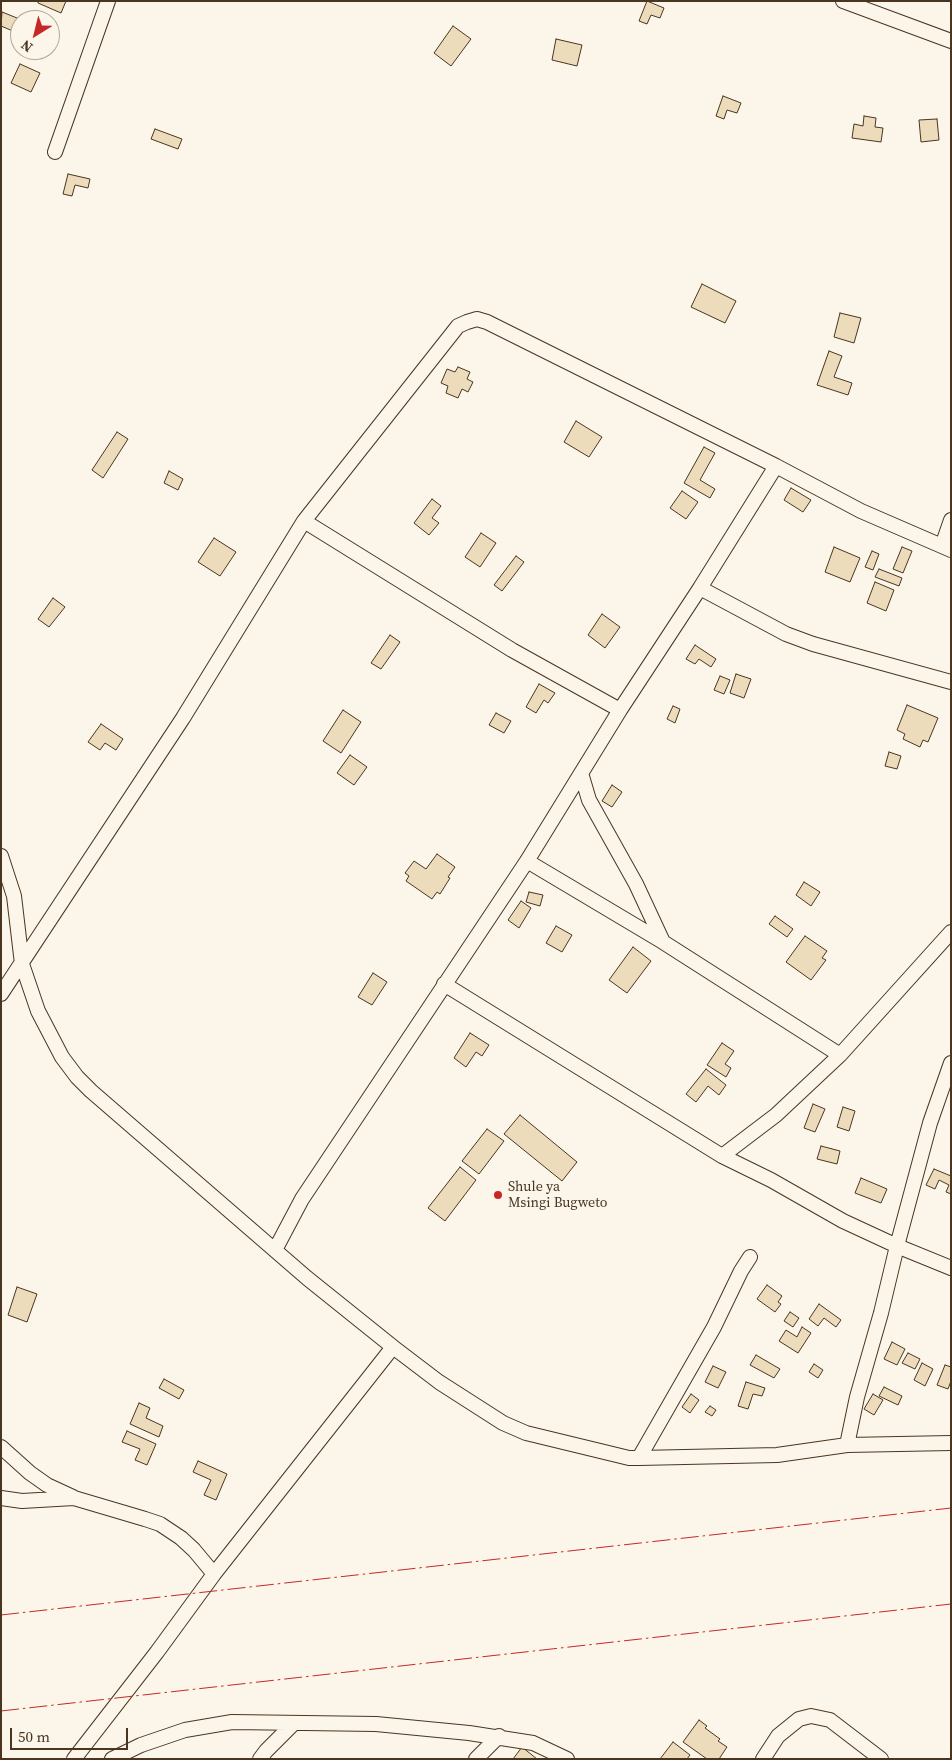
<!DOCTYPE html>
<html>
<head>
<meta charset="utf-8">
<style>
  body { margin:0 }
  #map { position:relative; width:952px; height:1760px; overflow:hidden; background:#fbf6e9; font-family:"Source Serif 4",serif }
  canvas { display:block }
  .frame { position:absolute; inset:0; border:2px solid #4a3520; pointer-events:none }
  .north { position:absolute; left:10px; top:10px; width:50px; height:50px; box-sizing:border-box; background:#fbf6e9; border:1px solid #b4a999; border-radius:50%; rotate:216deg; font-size:14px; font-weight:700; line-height:20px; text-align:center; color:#4a3520 }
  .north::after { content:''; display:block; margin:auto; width:18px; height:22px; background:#c62828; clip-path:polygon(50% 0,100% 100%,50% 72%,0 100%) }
  .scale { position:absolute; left:10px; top:1728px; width:118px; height:22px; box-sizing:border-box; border:2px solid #4a3520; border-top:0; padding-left:6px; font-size:15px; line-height:18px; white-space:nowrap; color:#4a3520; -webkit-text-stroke:4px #fbf6e9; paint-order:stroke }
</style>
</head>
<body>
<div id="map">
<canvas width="952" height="1760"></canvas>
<div class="frame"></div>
<div class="north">N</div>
<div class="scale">50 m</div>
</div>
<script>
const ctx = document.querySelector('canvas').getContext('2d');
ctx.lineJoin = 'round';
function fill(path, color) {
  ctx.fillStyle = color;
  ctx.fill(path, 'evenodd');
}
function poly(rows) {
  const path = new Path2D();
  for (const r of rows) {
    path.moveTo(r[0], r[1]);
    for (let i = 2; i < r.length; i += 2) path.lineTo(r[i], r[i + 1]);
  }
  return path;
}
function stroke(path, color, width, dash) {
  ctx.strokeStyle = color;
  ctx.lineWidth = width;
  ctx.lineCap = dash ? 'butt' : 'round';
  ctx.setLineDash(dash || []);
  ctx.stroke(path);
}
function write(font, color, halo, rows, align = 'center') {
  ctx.font = font + ' "Source Serif 4",serif';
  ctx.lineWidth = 4;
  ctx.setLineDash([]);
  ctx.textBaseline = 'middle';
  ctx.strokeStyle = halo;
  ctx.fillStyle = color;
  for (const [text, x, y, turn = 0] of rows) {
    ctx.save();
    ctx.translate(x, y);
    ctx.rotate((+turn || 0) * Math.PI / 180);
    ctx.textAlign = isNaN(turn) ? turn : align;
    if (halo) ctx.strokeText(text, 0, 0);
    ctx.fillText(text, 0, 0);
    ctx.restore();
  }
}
const building = poly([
  [38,1,66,1,61,13,38,3,38,1],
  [647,1,664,8,660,18,651,15,647,24,639,21,647,1],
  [2,12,22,20,20,20,20,34,1,26,2,12],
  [453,26,471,39,451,66,434,53,453,26],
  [556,39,582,45,577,66,552,60,556,39],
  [20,64,40,73,31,92,11,83,20,64],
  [723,96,741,103,737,113,727,110,724,119,716,116,723,96],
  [864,116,876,118,875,127,883,128,881,142,852,138,854,124,863,126,864,116],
  [937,119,939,140,921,142,919,120,937,119],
  [155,129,182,139,178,149,151,139,155,129],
  [68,174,90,179,88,188,75,185,72,196,63,194,68,174],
  [702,284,736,301,725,323,691,307,702,284],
  [840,313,861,318,854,343,834,337,840,313],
  [829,351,842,356,834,377,852,383,848,395,817,385,829,351],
  [458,367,470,372,467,379,473,382,468,392,462,389,458,398,446,393,448,386,441,383,447,369,455,372,458,367],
  [576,421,602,437,589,457,564,442,576,421],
  [117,432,128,439,103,478,92,470,117,432],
  [704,447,715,453,700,480,715,489,710,498,684,483,704,447],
  [169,471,183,479,178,490,164,483,169,471],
  [791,488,811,500,803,512,784,500,791,488],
  [682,491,698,502,686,519,670,508,682,491],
  [432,499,441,506,432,518,439,523,429,535,414,523,432,499],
  [481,533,496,543,480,567,465,557,481,533],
  [214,538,236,552,220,576,198,562,214,538],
  [834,547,860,558,850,582,825,572,834,547],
  [902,547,912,551,903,573,893,569,902,547],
  [872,551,879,554,873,570,865,567,872,551],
  [516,556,524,562,502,591,494,585,516,556],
  [879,569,902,578,899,586,875,577,879,569],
  [875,582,894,590,886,611,867,603,875,582],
  [53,598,65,607,49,627,38,619,53,598],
  [602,614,620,627,605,648,588,635,602,614],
  [390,635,400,642,381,669,371,663,390,635],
  [695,645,716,659,711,667,699,659,695,664,686,659,695,645],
  [736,674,751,679,744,698,730,693,736,674],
  [720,676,730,680,724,694,714,690,720,676],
  [539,684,555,693,548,703,544,700,536,713,526,707,539,684],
  [907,705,938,718,928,742,923,740,920,747,903,739,905,734,897,730,907,705],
  [673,706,680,709,675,723,667,719,673,706],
  [343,710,361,722,341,753,323,741,343,710],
  [496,713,511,721,504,733,489,725,496,713],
  [101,724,123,739,116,750,105,743,100,750,88,742,101,724],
  [889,752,901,756,897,769,885,766,889,752],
  [350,755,367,767,354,785,337,773,350,755],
  [612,785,622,792,612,807,602,801,612,785],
  [437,854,455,867,448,877,450,878,440,894,437,892,432,899,406,881,409,876,405,873,414,861,426,869,437,854],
  [804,882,820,892,811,906,796,895,804,882],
  [529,892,543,895,540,906,526,902,529,892],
  [521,901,531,908,519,928,508,920,521,901],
  [775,916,793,929,787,937,769,924,775,916],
  [556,926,572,935,562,952,546,943,556,926],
  [805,936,827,951,822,958,826,960,811,980,786,962,805,936],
  [633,947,651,961,627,993,609,980,633,947],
  [373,973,387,982,372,1005,358,997,373,973],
  [470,1033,489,1045,482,1056,476,1052,466,1067,454,1058,470,1033],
  [722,1043,734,1051,725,1064,731,1068,726,1077,707,1065,722,1043],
  [706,1069,726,1085,719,1095,708,1086,696,1102,686,1094,706,1069],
  [813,1104,825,1109,815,1132,804,1128,813,1104],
  [843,1107,855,1111,849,1131,837,1127,843,1107],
  [520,1115,577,1162,562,1181,504,1134,520,1115],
  [487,1129,504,1141,479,1174,462,1161,487,1129],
  [821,1146,840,1151,837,1164,817,1159,821,1146],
  [460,1167,476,1180,445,1221,428,1208,460,1167],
  [934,1169,951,1176,951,1194,946,1192,949,1185,939,1180,935,1189,926,1185,934,1169],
  [861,1178,887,1189,881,1203,855,1193,861,1178],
  [767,1285,782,1296,778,1302,781,1304,775,1312,757,1299,767,1285],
  [17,1287,37,1294,27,1322,8,1315,17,1287],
  [819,1304,841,1320,836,1327,824,1318,818,1326,809,1319,819,1304],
  [790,1312,799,1318,793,1327,784,1321,790,1312],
  [802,1327,811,1333,798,1353,779,1341,786,1330,797,1337,802,1327],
  [892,1342,905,1349,897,1365,884,1359,892,1342],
  [908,1353,920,1359,915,1369,902,1363,908,1353],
  [756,1355,780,1369,774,1378,750,1365,756,1355],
  [922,1363,933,1369,925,1386,914,1380,922,1363],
  [814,1364,823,1370,818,1378,809,1372,814,1364],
  [945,1365,951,1367,951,1381,948,1389,937,1385,945,1365],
  [713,1366,726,1372,718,1388,705,1382,713,1366],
  [164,1379,184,1390,179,1399,159,1388,164,1379],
  [746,1382,765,1388,762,1396,753,1394,748,1409,738,1406,746,1382],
  [884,1387,902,1396,898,1405,879,1396,884,1387],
  [691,1394,699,1400,690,1413,682,1407,691,1394],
  [873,1394,883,1400,874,1415,864,1409,873,1394],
  [139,1403,150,1408,146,1418,163,1426,159,1437,130,1424,139,1403],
  [710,1406,716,1410,712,1416,705,1412,710,1406],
  [127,1431,156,1444,147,1465,135,1460,140,1449,122,1442,127,1431],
  [198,1461,227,1474,216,1500,204,1495,211,1480,193,1472,198,1461],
  [699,1720,707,1726,705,1728,720,1739,718,1741,727,1747,719,1759,707,1759,683,1742,699,1720],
  [673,1742,690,1755,687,1759,660,1759,673,1742],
  [522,1747,537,1759,513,1759,522,1747]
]);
fill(building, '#ecdcbc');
stroke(building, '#4a3520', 1);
const minor = poly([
  [843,1,951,41],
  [55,152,108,1],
  [304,521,512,650,620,710],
  [942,546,951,520],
  [700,588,786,634,813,644,951,682],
  [581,773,589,800,636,884,663,942],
  [1,856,14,896,22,964,38,1011,62,1057,77,1077,91,1091,307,1278,393,1347,439,1382,503,1423,526,1433,629,1458,639,1458,777,1455,847,1445,951,1443],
  [527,861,663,942,840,1055],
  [444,984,722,1156,771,1180,843,1221,897,1246,951,1268],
  [1,994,183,718,304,521,458,326,467,322,477,319,487,322,776,466,861,511,951,550],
  [722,1156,776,1115,840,1055,951,932],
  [275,1250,302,1199,527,861,620,710,700,588,776,466],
  [847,1445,857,1397,881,1313,897,1246,930,1123,951,1063],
  [1,1447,30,1473,47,1485,73,1497],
  [639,1458,714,1327,741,1271,750,1257],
  [1,1498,22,1501,74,1498,145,1519,160,1524,181,1538,194,1550,214,1574],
  [74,1759,157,1652,214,1574,393,1347],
  [112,1759,141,1745,185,1730,232,1722,376,1724,469,1733,533,1743,567,1759],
  [260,1759,266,1751,293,1724],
  [476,1759,499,1736],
  [763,1759,778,1736,799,1719,811,1716,830,1720,881,1759]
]);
stroke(minor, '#4a3520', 16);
stroke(minor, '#fbf6e9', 14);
stroke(poly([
  [1,1615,951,1508],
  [1,1711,951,1604]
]), '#c62828', 1, [18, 4, 2.5, 4]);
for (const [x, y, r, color] of [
  [498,1195,5,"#c62828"]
]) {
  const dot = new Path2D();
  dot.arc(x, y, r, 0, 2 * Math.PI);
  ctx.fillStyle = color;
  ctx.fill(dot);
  stroke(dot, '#fbf6e9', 2);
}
write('14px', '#4a3520', '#fbf6e9', [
  ["Shule ya",508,1187],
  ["Msingi Bugweto",508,1203]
], 'left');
</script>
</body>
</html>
